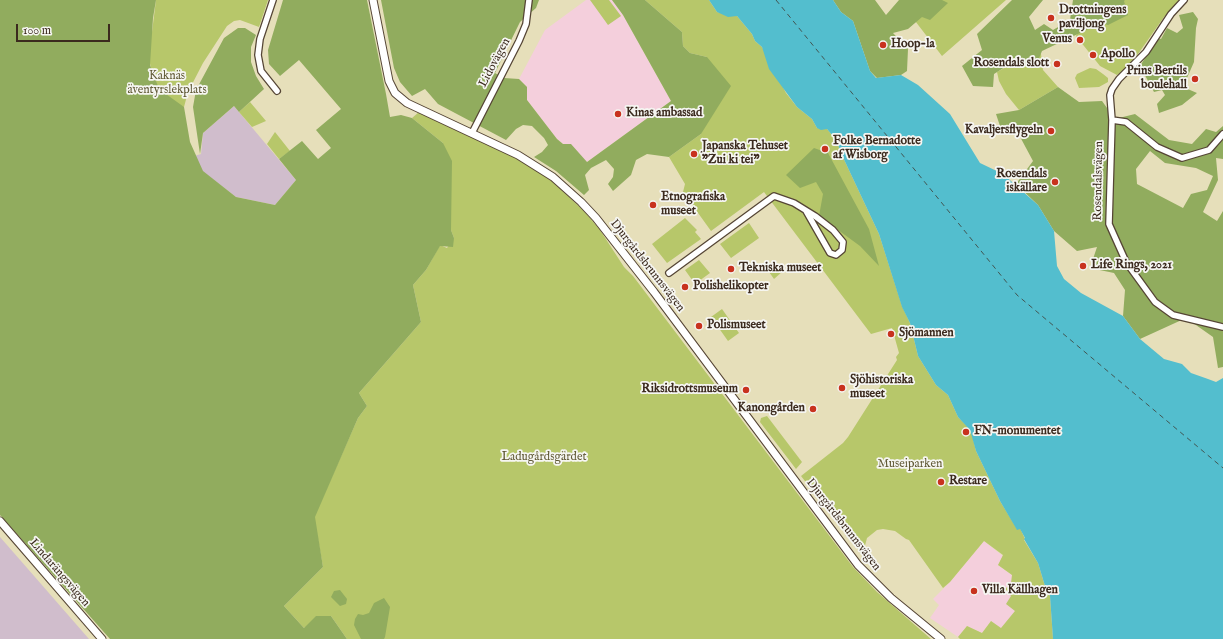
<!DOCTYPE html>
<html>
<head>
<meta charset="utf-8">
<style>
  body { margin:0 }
  #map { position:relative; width:1223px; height:639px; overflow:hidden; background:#e6dfba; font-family:"IM FELL English",serif }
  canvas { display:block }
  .scale { position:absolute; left:16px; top:24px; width:94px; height:18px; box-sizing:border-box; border:2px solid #3b2a1e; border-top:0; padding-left:5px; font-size:12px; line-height:14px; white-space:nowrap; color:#3b2a1e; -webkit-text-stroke:3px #f6f6f2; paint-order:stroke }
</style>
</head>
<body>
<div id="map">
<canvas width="1223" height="639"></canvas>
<div class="scale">100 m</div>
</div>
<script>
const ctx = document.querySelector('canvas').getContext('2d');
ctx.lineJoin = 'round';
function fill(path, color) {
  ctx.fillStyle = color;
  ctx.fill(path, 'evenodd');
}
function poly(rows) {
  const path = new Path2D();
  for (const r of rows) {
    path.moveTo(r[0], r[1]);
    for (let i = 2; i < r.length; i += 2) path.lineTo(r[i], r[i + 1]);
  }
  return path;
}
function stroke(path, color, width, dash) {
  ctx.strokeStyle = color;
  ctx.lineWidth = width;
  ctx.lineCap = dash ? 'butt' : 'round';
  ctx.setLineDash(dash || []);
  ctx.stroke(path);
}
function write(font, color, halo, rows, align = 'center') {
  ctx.font = font + ' "IM FELL English",serif';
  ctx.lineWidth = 3.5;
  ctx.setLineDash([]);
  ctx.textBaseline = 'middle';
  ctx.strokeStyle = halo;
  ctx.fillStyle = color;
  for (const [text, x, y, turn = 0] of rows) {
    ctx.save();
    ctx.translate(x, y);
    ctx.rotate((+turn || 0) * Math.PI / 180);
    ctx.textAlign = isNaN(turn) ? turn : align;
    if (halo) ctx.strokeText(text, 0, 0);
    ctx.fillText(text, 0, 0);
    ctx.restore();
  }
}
fill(poly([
  [586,0,612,0,623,15,671,101,587,162,557,139,527,100,527,87,519,79,545,30],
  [984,541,1003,556,998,565,1012,575,1011,596,1015,611,1001,629,991,621,982,633,967,626,958,637,930,618,939,605,933,599,950,582]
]), '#f4cfdc');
fill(poly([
  [234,106,296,180,275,205,236,197,203,172,194,156,201,154,203,133],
  [0,537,21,561,89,639,0,639]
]), '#d0bdcc');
fill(poly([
  [156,0,268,0,259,27,240,20,234,21,227,26,203,63,188,92,184,107,159,104,142,28,152,32],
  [590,0,609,0,621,16,608,25],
  [645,0,709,0,717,12,737,16,752,34,755,41,762,47,786,93,797,107,812,119,817,128,827,129,837,141,840,151,879,234,902,306,910,323,918,356,936,385,948,395,958,417,971,430,976,451,1000,501,1017,529,1020,528,1025,539,1024,540,1038,563,1045,586,1050,596,1053,639,960,639,958,637,967,626,982,633,991,621,1001,628,1015,611,1006,604,1011,596,1005,589,1011,583,1012,575,998,565,1003,555,984,541,950,582,943,588,909,540,906,539,895,531,883,529,877,530,867,538,863,553,866,560,801,476,843,443,848,437,897,360,896,357,899,353,892,328,871,334,764,192,711,231,683,192,685,184,669,157,701,134,707,57,690,53,683,46,682,32],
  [899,0,1006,0,942,56],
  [1087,0,1179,0,1164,17,1138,54,1127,68,1117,75,1100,66,1076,36,1085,14],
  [1032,53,1041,54,1043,70,1058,87,1019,110,1006,94,999,81,997,72],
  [1090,68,1096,69,1103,74,1108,78,1108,82,1099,87,1079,88,1075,78,1077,74],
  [250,102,266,121,252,127,239,112],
  [419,112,479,139,523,161,553,182,585,212,600,230,624,267,633,276,853,567,877,592,931,639,347,639,331,616,304,628,284,606,323,567,314,517,358,418,367,406,359,393,421,322,413,285,426,270,440,245,447,248,454,238,451,230,443,143,412,118],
  [275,132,290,151,279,159,267,144],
  [685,218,697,230,695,232,701,239,667,263,652,244],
  [749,223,759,238,731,258,720,244],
  [699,260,710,273,695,284,685,270],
  [776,262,783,271,774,279,767,269],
  [722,309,739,333,728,341,711,317],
  [767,416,802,462,796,469,760,422,761,418]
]), '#b7c76a');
fill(poly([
  [0,0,156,0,153,18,150,65,159,89,184,107,190,142,203,171,236,197,275,205,296,180,279,159,302,141,318,159,331,148,316,130,341,109,299,60,280,76,269,64,268,50,283,0,367,0,386,94,390,117,401,115,412,118,443,143,452,161,451,230,454,238,453,247,440,246,426,270,413,285,421,322,359,393,367,406,358,418,315,517,323,567,284,606,304,628,316,616,331,616,347,639,110,639,0,515],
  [381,0,539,0,536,8,520,22,495,73,504,78,519,79,527,87,527,100,557,139,563,144,571,144,587,162,671,101,623,15,612,0,645,0,682,32,683,46,690,53,707,57,731,86,701,134,669,157,647,154,636,160,631,175,613,191,608,184,613,177,614,169,606,160,591,168,585,175,589,190,584,195,556,171,534,157,542,152,548,145,544,138,532,126,523,125,516,129,506,140,438,104,425,89,412,96,400,82,394,68],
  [833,0,875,0,886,15,899,0,942,0,948,3,930,20,922,17,908,29,893,33,908,49,907,71,901,75,877,78,870,71,853,21,841,12],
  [1012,0,1043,0,1029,17,1035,30,1044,24,1053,30,1070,20,1073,0,1125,0,1124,1,1128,15,1108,25,1101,23,1042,51,1037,63,1028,67,1016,60,994,74,993,87,973,86,962,66,982,50,977,34],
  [1193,12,1198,19,1196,28,1194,62,1183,87,1197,93,1182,105,1159,113,1157,104,1165,95,1162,90,1154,92,1140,66,1158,38,1161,39,1167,28,1177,33,1183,28,1179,15],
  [238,28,245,28,256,35,251,47,251,62,256,76,264,89,239,112,234,106,203,133,200,154,193,107,196,90,224,38],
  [1058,87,1079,102,1102,101,1115,119,1135,114,1169,140,1192,144,1206,129,1216,132,1223,126,1223,159,1216,158,1218,180,1203,212,1217,221,1223,211,1223,367,1218,368,1213,337,1186,318,1140,339,1123,316,1125,290,1114,273,1090,268,1097,247,1077,251,1054,231,1038,205,1016,184,1033,161,1018,133,1001,129,996,114,1019,110],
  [1150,151,1165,163,1196,168,1213,176,1207,190,1191,194,1183,208,1137,184,1136,169],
  [814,148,828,153,869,229,879,266,860,246,819,216,823,194,816,182,800,188,786,175],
  [340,590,347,599,346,604,340,606,331,597,334,591],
  [384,598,390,607,385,637,384,639,361,639,354,625,355,619,358,614,363,615,369,613,374,603]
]), '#91ac5e');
fill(poly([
  [709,0,833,0,841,12,853,21,870,71,876,78,901,75,918,85,950,114,980,163,1003,174,1038,205,1054,231,1057,266,1064,279,1081,293,1123,316,1140,339,1164,359,1182,364,1191,373,1208,379,1216,382,1223,378,1223,639,1053,639,1050,596,1045,586,1038,563,1024,539,1025,538,1020,529,1017,530,1000,501,976,451,970,430,958,417,948,395,936,385,918,356,910,323,902,307,879,234,840,151,837,141,827,129,821,130,817,128,812,119,797,107,769,69,762,47,755,41,752,34,737,16,728,17,717,12]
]), '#53bece');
stroke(poly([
  [776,0,1017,295,1223,468]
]), '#425653', 1, [5, 4]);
const minor = poly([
  [273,0,260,39,258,55,261,71,277,91],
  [1184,0,1171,14,1146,52,1119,79,1112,89,1110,95,1112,120,1109,224,1126,262,1155,302,1173,315,1223,327],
  [1112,120,1126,122,1157,147,1182,158,1209,150,1223,134],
  [472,133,519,41,526,24,529,0],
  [669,273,774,196,794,203,815,216,833,230,843,242,842,250,836,255,830,253,806,211]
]);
const tertiary = poly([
  [373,0,389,81,395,93,407,103,518,155,553,177,581,202,596,218,654,292,858,565,891,598,941,639],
  [0,521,102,639]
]);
stroke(minor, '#554535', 8);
stroke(tertiary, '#554535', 9);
stroke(minor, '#fff', 5.5);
stroke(tertiary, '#fff', 7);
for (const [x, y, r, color] of [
  [1051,18,4,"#c8321e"],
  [1080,40,4,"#c8321e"],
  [883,45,4,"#c8321e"],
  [1093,55,4,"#c8321e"],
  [1057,64,4,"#c8321e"],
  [1195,79,4,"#c8321e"],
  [618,114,4,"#c8321e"],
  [1051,131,4,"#c8321e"],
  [825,149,4,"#c8321e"],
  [694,154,4,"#c8321e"],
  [1055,182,4,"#c8321e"],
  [653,205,4,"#c8321e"],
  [1083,266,4,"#c8321e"],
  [731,269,4,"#c8321e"],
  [685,287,4,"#c8321e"],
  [699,326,4,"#c8321e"],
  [891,334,4,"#c8321e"],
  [842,388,4,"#c8321e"],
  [746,390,4,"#c8321e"],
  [813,409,4,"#c8321e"],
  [966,432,4,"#c8321e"],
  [941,482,4,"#c8321e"],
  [974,591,4,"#c8321e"]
]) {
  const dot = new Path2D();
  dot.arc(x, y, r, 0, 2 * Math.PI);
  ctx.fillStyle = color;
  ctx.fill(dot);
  stroke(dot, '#f6f6f2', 1.5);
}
write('bold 12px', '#3b2a1e', '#f6f6f2', [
  ["Drottningens",1059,11],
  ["paviljong",1059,25],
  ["Venus",1072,40,"right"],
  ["Hoop-la",891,45],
  ["Apollo",1101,55],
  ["Rosendals slott",1049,64,"right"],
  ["Prins Bertils",1187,72,"right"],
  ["boulehall",1187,86,"right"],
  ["Kinas ambassad",626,114],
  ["Kavaljersflygeln",1043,131,"right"],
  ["Folke Bernadotte",833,142],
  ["af Wisborg",833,156],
  ["Japanska Tehuset",702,147],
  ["\"Zui ki tei\"",702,161],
  ["Rosendals",1047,175,"right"],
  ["iskällare",1047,189,"right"],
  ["Etnografiska",661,198],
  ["museet",661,212],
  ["Life Rings, 2021",1091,266],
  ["Tekniska museet",739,269],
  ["Polishelikopter",693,287],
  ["Polismuseet",707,326],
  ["Sjömannen",899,334],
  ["Sjöhistoriska",850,381],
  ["museet",850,395],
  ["Riksidrottsmuseum",738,390,"right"],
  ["Kanongården",805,409,"right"],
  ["FN-monumentet",974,432],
  ["Restare",949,482],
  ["Villa Källhagen",982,591]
], 'left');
write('12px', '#3b2a1e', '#f6f6f2', [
  ["Lidovägen",495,63,-62],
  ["Rosendalsvägen",1099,181,-89],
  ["Djurgårdsbrunnsvägen",647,266,52],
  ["Djurgårdsbrunnsvägen",843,525,52],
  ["Lindarängsvägen",59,573,49]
]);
write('12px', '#605935', '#f6f6f2', [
  ["Kaknäs",167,77],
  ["äventyrslekplats",167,91],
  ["Ladugårdsgärdet",544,458],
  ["Museiparken",910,465]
]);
</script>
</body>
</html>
